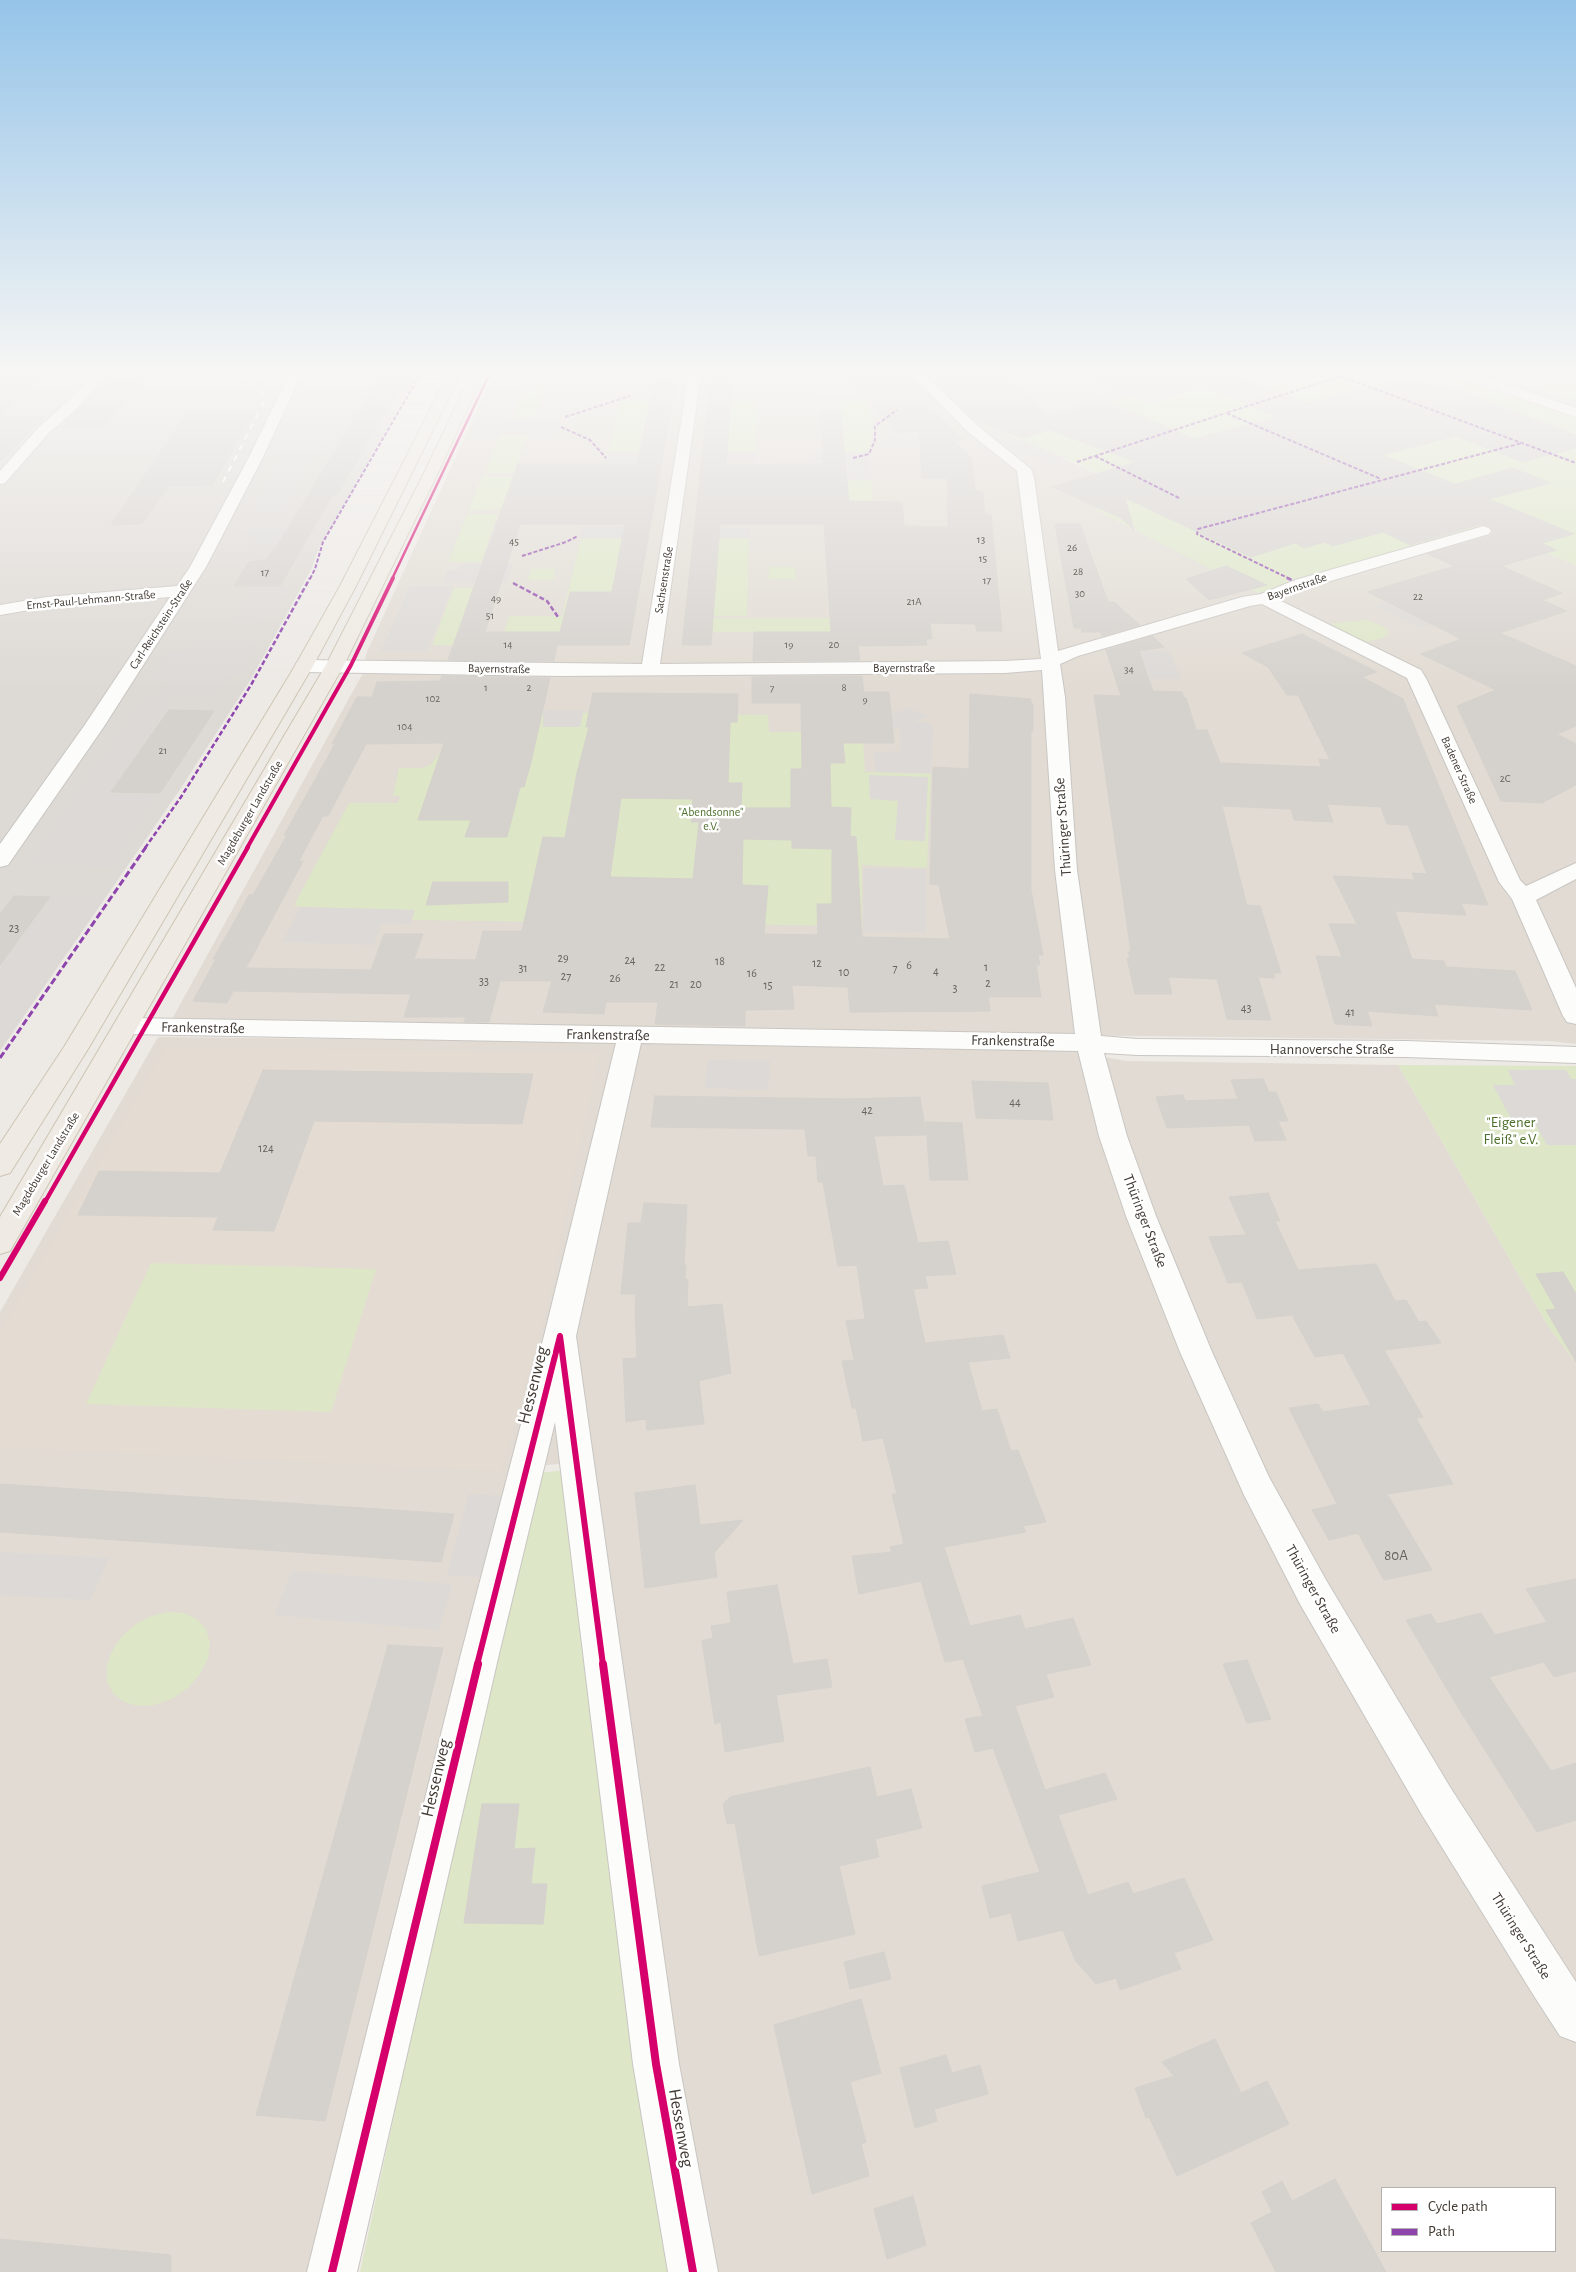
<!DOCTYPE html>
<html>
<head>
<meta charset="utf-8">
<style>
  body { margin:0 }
  #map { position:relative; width:1576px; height:2272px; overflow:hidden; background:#edeae6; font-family:"Alegreya Sans",sans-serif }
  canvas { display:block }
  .legend { position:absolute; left:1381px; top:2187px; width:175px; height:65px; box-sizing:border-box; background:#fff; border:1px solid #b3b1ae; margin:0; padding:6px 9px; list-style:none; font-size:15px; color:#423b34 }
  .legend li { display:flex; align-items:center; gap:10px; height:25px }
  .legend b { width:25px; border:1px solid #b3b1ae }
</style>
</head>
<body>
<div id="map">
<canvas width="1576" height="2272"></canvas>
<ul class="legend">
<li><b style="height:6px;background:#d6006c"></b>Cycle path</li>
<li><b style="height:6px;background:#8e44ad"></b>Path</li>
</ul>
</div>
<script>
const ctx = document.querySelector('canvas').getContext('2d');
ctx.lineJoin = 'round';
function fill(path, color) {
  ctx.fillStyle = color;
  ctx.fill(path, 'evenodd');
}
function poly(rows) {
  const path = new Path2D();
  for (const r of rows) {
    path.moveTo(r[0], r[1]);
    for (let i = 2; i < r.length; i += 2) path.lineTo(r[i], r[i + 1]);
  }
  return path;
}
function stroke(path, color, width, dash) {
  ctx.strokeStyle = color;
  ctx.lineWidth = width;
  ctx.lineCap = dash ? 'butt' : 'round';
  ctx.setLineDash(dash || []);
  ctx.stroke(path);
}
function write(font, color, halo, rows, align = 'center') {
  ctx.font = font + ' "Alegreya Sans",sans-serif';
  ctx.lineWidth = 5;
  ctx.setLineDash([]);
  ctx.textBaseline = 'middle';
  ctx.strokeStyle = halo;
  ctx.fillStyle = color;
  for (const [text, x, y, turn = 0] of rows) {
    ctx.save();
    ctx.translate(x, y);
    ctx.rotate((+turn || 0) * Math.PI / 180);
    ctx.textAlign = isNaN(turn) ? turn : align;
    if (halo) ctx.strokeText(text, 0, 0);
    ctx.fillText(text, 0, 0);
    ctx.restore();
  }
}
fill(poly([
  [494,373,1198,373,1009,435,1147,495,1096,511,1495,532,1576,565,1576,1044,1550,1041,1058,1035,172,1019,363,673,366,654],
  [1446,373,1576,373,1576,417],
  [158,1037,601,1042,1070,1051,1126,1061,1398,1065,1548,1326,1576,1363,1576,2272,718,2272,677,2060,592,1460,513,1469,312,2272,0,2272,0,1312],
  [1382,2188,1555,2188,1555,2251,1382,2251]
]), '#e1dbd3');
fill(poly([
  [0,373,419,373,318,550,312,568,251,679,179,791,0,1051]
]), '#ddd9d4');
fill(poly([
  [166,1047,599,1053,545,1313,501,1471,0,1447,0,1332]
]), '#e4dcd2');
fill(poly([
  [1198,373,1445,373,1576,418,1576,565,1495,532,1258,593,1096,510,1146,495,1067,459,1008,435],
  [1489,373,1576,373,1576,402],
  [712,376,837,376,839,383,712,384],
  [546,384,535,416,514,417,524,389],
  [621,401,650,401,640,452,608,452],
  [731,401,758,401,756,452,727,452],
  [841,401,867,401,871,417,871,441,868,452,845,452],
  [500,435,528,435,514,473,485,473],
  [482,477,529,477,535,480,512,480,502,506,526,506,521,509,469,510],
  [847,480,871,480,874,506,849,506],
  [467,514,498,514,481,562,448,562],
  [581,539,622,539,607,614,635,614,631,632,504,632,509,616,562,616],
  [719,539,749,539,747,616,685,616],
  [769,567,795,567,796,579,769,579],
  [532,569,556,569,553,580,528,580],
  [454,588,473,588,453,645,432,645],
  [685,618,856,618,858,632,683,632],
  [1367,620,1383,626,1388,631,1388,634,1383,638,1365,642,1331,627,1333,623],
  [498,712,543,712,543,727,580,727,583,713,768,715,769,732,853,731,863,739,865,772,931,774,927,868,862,865,862,926,412,920,414,910,300,907,294,905,349,803,398,803,400,796,393,796,399,768,421,768,430,765,440,753,454,719],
  [1398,1065,1576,1066,1576,1363,1548,1326],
  [151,1263,376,1269,331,1412,86,1404],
  [567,1470,674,2272,360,2272,486,1693,538,1473],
  [168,1612,184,1613,197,1619,206,1629,210,1643,208,1658,200,1674,188,1688,172,1699,154,1705,138,1706,124,1702,113,1693,107,1681,107,1666,112,1651,122,1636,136,1624,151,1616]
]), '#dde6c7');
fill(poly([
  [579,374,674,374,672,381,576,381],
  [323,385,354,385,340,412,307,413,310,407,301,407,304,402,340,401,342,396,306,397,310,391,320,391],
  [493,386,521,386,508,419,558,419,554,434,472,434],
  [810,394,863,394,864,400,810,400],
  [304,419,350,419,343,430,297,430],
  [927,434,936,442,895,447,883,446,882,439],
  [330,436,325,446,313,447,296,476,273,477,296,437],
  [1024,441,1067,459,1050,464,1007,446],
  [609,453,663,453,662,462,606,462],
  [705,453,757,453,757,461,704,461],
  [812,453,856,453,856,458,869,458,871,479,850,479,848,461,812,461],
  [299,479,283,511,254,511,261,499,272,499,276,491,266,491,272,480],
  [583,527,649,527,647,538,580,538],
  [695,528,750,528,750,538,694,538],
  [250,529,314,529,302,549,247,550,255,537,245,537],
  [462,564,513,564,507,583,442,583,447,570,459,570],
  [410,586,453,586,427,651,381,651],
  [253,587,291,587,274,618,260,618,257,624,231,624],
  [1385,602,1430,624,1420,628,1375,605],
  [193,639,257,640,251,650,257,650,242,675,229,675,217,694,175,694,107,795,156,796,112,867,27,866,145,695,158,695,169,679,152,678,171,651,185,651],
  [1140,651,1169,651,1181,679,1151,679],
  [908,708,927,716,914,722,931,723,933,733,931,773,876,772,874,752,901,751,900,729,854,729,852,713,892,714],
  [545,710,583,710,580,727,543,727,543,712],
  [869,775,928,777,925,841,895,840,898,801,870,799],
  [864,868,926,870,926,932,863,931],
  [57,893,105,895,0,1045,0,945,18,945],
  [300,907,415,910,410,924,382,923,373,945,283,942],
  [708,1060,770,1061,768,1090,705,1088],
  [1508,1070,1566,1070,1571,1079,1576,1079,1576,1145,1547,1145,1536,1125,1514,1124,1493,1085,1515,1085],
  [469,1494,519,1497,499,1579,447,1575],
  [0,1552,109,1558,90,1600,0,1595],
  [292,1571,452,1584,439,1630,275,1615]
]), '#dcd9d6');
const building = poly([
  [0,373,45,373,0,416,0,373],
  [385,373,409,373,389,410,387,410,336,496,333,496,324,509,280,586,234,586,249,562,267,560,274,548,275,549,373,389,375,389,385,373],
  [711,373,733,373,726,465,823,464,821,411,840,410,849,501,902,502,904,526,948,527,947,478,922,478,919,431,897,433,845,375,855,375,855,373,908,373,941,408,926,402,962,440,954,441,971,458,975,490,983,493,985,515,991,515,1002,631,977,631,975,624,930,623,932,639,926,639,927,645,858,646,860,660,753,661,754,632,831,632,824,524,720,524,711,645,682,645,711,373],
  [925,373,1003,373,1049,417,1101,399,1194,439,1277,417,1204,386,1149,403,1078,373,1229,373,1307,403,1399,380,1407,383,1419,380,1439,388,1447,386,1576,435,1576,448,1522,462,1456,436,1382,455,1455,484,1513,468,1551,483,1489,499,1574,534,1542,543,1556,550,1501,566,1562,593,1542,600,1567,611,1500,633,1576,666,1576,726,1557,734,1576,744,1576,785,1542,803,1501,801,1457,706,1496,690,1421,654,1461,639,1368,592,1455,566,1428,554,1490,536,1493,532,1490,526,1482,524,1410,545,1383,532,1333,546,1325,542,1304,548,1295,543,1251,557,1125,498,1134,530,1120,517,1121,518,1052,487,1136,462,1050,430,1023,438,974,420,925,373],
  [146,378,104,427,62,427,106,379,146,378],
  [655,378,676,382,629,645,557,645,554,661,448,660,518,464,637,464,655,378],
  [520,524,625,524,612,592,570,592,560,632,485,632,520,524],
  [254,413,212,485,169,486,141,524,111,525,186,415,254,413],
  [0,416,45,416,0,462,0,416],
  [1055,524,1080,524,1108,602,1114,602,1140,625,1102,636,1100,632,1082,632,1081,628,1074,628,1055,524],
  [1226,566,1267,585,1209,600,1186,579,1226,566],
  [1302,634,1377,672,1362,677,1403,699,1488,905,1461,903,1466,915,1395,911,1412,959,1444,961,1446,967,1515,971,1532,1010,1434,1004,1438,1016,1367,1011,1372,1026,1335,1024,1316,956,1342,957,1329,924,1357,924,1333,876,1415,880,1412,873,1427,874,1408,825,1387,824,1381,807,1327,804,1333,822,1294,820,1291,809,1222,806,1246,903,1248,905,1260,906,1281,973,1273,973,1275,978,1258,977,1271,1020,1227,1019,1217,979,1168,977,1172,994,1135,994,1127,958,1130,958,1128,952,1131,952,1094,695,1121,696,1106,650,1153,636,1164,647,1139,651,1153,691,1182,692,1184,698,1186,698,1196,730,1207,730,1220,763,1321,767,1319,759,1330,760,1298,695,1287,695,1268,667,1242,653,1302,634],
  [442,676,550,678,531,762,524,787,520,787,507,837,465,837,471,820,418,820,444,743,366,744,328,816,323,816,299,861,303,861,246,968,371,970,384,934,423,934,414,959,476,960,483,931,522,931,543,837,565,838,577,773,589,727,586,727,593,693,738,694,737,722,730,722,728,783,742,783,741,808,791,808,791,769,802,769,801,703,752,703,752,677,862,676,864,692,889,692,894,743,843,743,845,763,830,763,831,807,851,808,850,836,856,837,862,937,950,939,939,885,930,884,933,767,969,769,970,694,1031,699,1031,703,1033,704,1033,731,1031,731,1031,890,1043,955,1038,955,1040,965,1036,965,1041,997,988,997,990,1011,850,1012,848,987,792,985,794,1009,745,1010,745,1026,655,1024,658,1002,606,1002,604,1014,543,1012,552,981,500,981,489,1022,464,1022,466,1017,404,1017,411,994,233,991,227,1003,193,1001,216,959,213,959,242,908,249,895,253,895,287,835,284,835,335,744,332,744,357,697,372,697,377,682,440,681,442,676],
  [621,798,693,799,691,822,699,822,693,879,610,877,621,798],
  [743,839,792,840,792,848,832,849,832,904,817,904,818,935,764,934,768,886,742,885,743,839],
  [169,710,214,711,160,793,111,792,169,710],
  [433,882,508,882,508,902,426,905,433,882],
  [14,896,50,897,0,965,0,914,14,896],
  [263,1070,533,1074,522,1124,314,1121,274,1231,213,1230,218,1217,78,1215,99,1171,220,1173,263,1070],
  [1263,1079,1269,1092,1276,1092,1288,1121,1278,1121,1286,1140,1255,1141,1249,1125,1167,1128,1156,1097,1183,1095,1185,1101,1238,1099,1231,1080,1263,1079],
  [972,1081,1048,1083,1053,1120,976,1118,972,1081],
  [655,1096,848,1099,920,1097,926,1135,874,1136,883,1186,904,1185,918,1243,948,1241,956,1274,925,1276,928,1288,913,1289,925,1343,1003,1335,1010,1358,968,1362,982,1411,997,1409,1011,1451,1018,1450,1046,1522,1023,1526,1026,1532,944,1547,970,1626,1020,1615,1025,1629,1073,1618,1091,1665,1046,1674,1054,1697,1015,1706,1045,1790,1105,1773,1117,1799,1058,1815,1088,1895,1128,1882,1133,1894,1184,1878,1213,1940,1174,1953,1181,1969,1120,1990,1116,1978,1096,1984,1075,1960,1063,1930,1018,1941,1011,1913,990,1918,982,1886,1040,1872,993,1748,975,1752,965,1719,983,1716,963,1659,945,1662,921,1581,859,1594,852,1556,892,1552,890,1547,904,1544,892,1494,897,1494,883,1438,863,1441,856,1408,852,1408,842,1361,854,1360,846,1321,865,1319,857,1265,838,1266,823,1182,818,1182,816,1156,808,1156,805,1129,651,1127,655,1096],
  [926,1122,962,1123,968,1180,930,1180,926,1122],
  [1268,1193,1280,1221,1275,1221,1298,1270,1376,1264,1395,1301,1406,1300,1419,1322,1426,1321,1441,1343,1384,1350,1423,1417,1416,1418,1453,1484,1387,1494,1432,1570,1384,1580,1358,1533,1329,1540,1312,1510,1337,1504,1289,1408,1318,1404,1323,1412,1371,1405,1343,1353,1315,1357,1292,1315,1257,1319,1242,1282,1228,1283,1209,1237,1246,1235,1229,1197,1268,1193],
  [644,1203,687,1205,684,1266,686,1265,685,1279,688,1280,687,1307,722,1304,731,1373,699,1381,704,1424,647,1430,646,1419,626,1422,623,1359,637,1358,635,1308,636,1294,621,1294,628,1223,641,1223,644,1203],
  [1563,1272,1576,1294,1576,1362,1546,1310,1556,1309,1536,1274,1563,1272],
  [0,1484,454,1514,441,1562,0,1532,0,1484],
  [695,1485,700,1525,743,1520,714,1553,717,1577,645,1588,635,1493,695,1485],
  [1576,1579,1576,1671,1554,1677,1544,1662,1489,1677,1551,1771,1576,1763,1576,1820,1537,1832,1459,1709,1406,1620,1431,1614,1437,1624,1481,1613,1495,1635,1547,1622,1526,1589,1576,1579],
  [777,1585,793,1664,827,1659,832,1687,776,1695,784,1741,725,1752,721,1722,715,1724,702,1641,713,1638,711,1626,731,1623,727,1592,777,1585],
  [388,1645,443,1648,325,2121,256,2115,388,1645],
  [1247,1660,1271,1719,1247,1723,1223,1664,1247,1660],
  [870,1767,877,1797,911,1789,922,1828,875,1839,879,1857,839,1866,855,1934,759,1956,735,1823,727,1824,723,1804,730,1797,870,1767],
  [482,1804,519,1804,514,1849,535,1848,531,1884,547,1884,543,1924,464,1923,482,1804],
  [884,1952,891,1979,850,1989,844,1962,884,1952],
  [861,1999,881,2073,850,2082,866,2142,861,2144,869,2176,812,2194,774,2025,861,1999],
  [1215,2039,1241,2093,1267,2081,1289,2124,1177,2176,1149,2117,1146,2118,1135,2088,1174,2076,1162,2062,1215,2039],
  [946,2055,952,2073,980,2065,988,2094,934,2109,937,2121,915,2128,900,2068,946,2055],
  [1335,2179,1386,2272,1276,2272,1251,2223,1272,2212,1262,2192,1282,2181,1292,2201,1335,2179],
  [913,2196,926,2245,887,2259,874,2209,913,2196],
  [0,2239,171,2255,171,2272,0,2272,0,2239]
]);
fill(building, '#d5d1cd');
stroke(building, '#d5d1cc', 1);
const street = poly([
  [95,373,108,373,78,407,48,434,5,483,0,484,0,471,38,428,68,401,95,373],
  [290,373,302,373,262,459,206,567,103,728,8,865,0,867,0,844,84,726,170,597,47,607,0,615,0,605,47,597,177,586,190,567,248,459,290,373],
  [689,373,701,373,660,664,1005,661,1041,659,1017,471,968,432,910,373,923,373,978,426,1031,469,1034,477,1058,651,1242,597,1261,594,1295,580,1477,528,1483,526,1489,528,1491,531,1489,534,1307,588,1277,599,1421,670,1427,680,1520,880,1526,886,1576,863,1576,879,1536,900,1576,988,1576,1024,1567,1022,1563,1016,1512,899,1499,882,1407,678,1262,604,1250,606,1078,656,1060,664,1065,697,1077,870,1101,1036,1137,1039,1406,1041,1576,1047,1576,1063,1406,1057,1137,1055,1104,1053,1127,1136,1156,1216,1212,1352,1269,1477,1326,1580,1450,1787,1576,1982,1576,2042,1560,2036,1534,1996,1422,1815,1300,1604,1244,1495,1180,1352,1126,1216,1099,1136,1078,1051,641,1043,576,1336,679,2064,718,2272,668,2272,633,2064,555,1422,499,1654,357,2272,307,2272,461,1654,544,1336,616,1043,127,1034,118,1032,114,1026,118,1020,127,1018,1075,1034,1055,870,1042,670,1005,673,560,676,304,672,297,670,295,666,297,662,304,660,642,664,689,373],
  [1454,373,1471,373,1576,408,1576,417,1455,376,1454,373]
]);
const primary = poly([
  [449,373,461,373,356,586,313,666,88,1049,10,1173,0,1176,0,1144,64,1047,295,666,340,586,449,373],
  [472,373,484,373,436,477,344,665,10,1251,0,1254,0,1217,326,665,422,477,472,373]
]);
stroke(street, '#c9c6c2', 2);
stroke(primary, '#cec4b4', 2);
fill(street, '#fcfcfb');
fill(primary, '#efeae3');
const rail = poly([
  [258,373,260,378],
  [223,482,263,404,262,392,243,373]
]);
stroke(rail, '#d8d7d7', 3);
stroke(rail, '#fff', 2, [6]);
stroke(poly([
  [1351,373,1226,413,1381,479],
  [1340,376,1576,463],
  [565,417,630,396],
  [561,427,590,440,606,458],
  [1095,456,1179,498],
  [853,458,869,454,875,440,875,426,897,410],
  [1077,462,1226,413],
  [522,556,566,542,578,536],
  [310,579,315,569,323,542,421,373],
  [1290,579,1197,534,1198,529,1522,443]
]), '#8e44ad', 2, [4, 2]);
stroke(poly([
  [1287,578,1294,581],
  [513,583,547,601,558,617],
  [145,848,181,797,251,685,310,578]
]), '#8e44ad', 2.5, [5, 2.5]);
stroke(poly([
  [0,1058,146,847]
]), '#8e44ad', 3, [7, 3]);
stroke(poly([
  [392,579,490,373]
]), '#d6006c', 2.5);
stroke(poly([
  [247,848,351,665,393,578]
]), '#d6006c', 4);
stroke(poly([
  [45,1202,248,847]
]), '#d6006c', 4.5);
stroke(poly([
  [0,1278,45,1201],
  [477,1665,560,1336,603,1665]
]), '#d6006c', 6);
stroke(poly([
  [603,1664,656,2064,693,2272],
  [332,2272,478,1664]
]), '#d6006c', 8);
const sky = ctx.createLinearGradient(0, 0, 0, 691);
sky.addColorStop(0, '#95c4e9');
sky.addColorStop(0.54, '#f7f6f4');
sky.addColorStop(1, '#f7f6f400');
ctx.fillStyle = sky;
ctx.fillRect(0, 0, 1576, 691);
write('11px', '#68625c', null, [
  ["13",981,540],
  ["45",514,542],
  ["26",1072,548],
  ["15",983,559],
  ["28",1078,572],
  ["17",265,573],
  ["17",987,581],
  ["30",1080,594],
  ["22",1418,597],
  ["49",496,599],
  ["21A",914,602],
  ["51",490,616],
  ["14",508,645],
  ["19",789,645],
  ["20",834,645],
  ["34",1129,670],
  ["1",486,688],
  ["2",529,688],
  ["8",844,688],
  ["7",772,689],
  ["102",433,699],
  ["9",865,700],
  ["104",405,727],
  ["21",163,751],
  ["2C",1505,779]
]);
write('12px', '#423b34', '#fff', [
  ["Sachsenstraße",664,580,-81],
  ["Bayernstraße",1297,587,-19],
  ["Ernst-Paul-Lehmann-Straße",91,600,-5],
  ["Carl-Reichstein-Straße",161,624,-57],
  ["Bayernstraße",904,668],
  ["Bayernstraße",499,669,1],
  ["Badener Straße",1459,770,66],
  ["Magdeburger Landstraße",250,813,-60],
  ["Magdeburger Landstraße",46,1164,-59]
]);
write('12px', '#4c6f2b', '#fff', [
  ["\"Abendsonne\"",711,812],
  ["e.V.",711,826]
]);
write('12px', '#68625c', null, [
  ["23",14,928],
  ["29",563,958],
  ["24",630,960],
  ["18",720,961],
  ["12",817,963],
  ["6",909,965],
  ["22",660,967],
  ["1",986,967],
  ["31",523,968],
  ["7",895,968],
  ["4",936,971],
  ["10",844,972],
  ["16",752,973],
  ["27",566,976],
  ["26",615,978],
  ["33",484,981],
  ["2",988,983],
  ["21",674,984],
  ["20",696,984],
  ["15",768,985],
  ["3",955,988],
  ["43",1246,1008],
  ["41",1350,1012],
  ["44",1015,1102],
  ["42",867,1110],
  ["124",266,1148]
]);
write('15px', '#423b34', '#fff', [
  ["Thüringer Straße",1063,827,-94],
  ["Frankenstraße",203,1028,1],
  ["Frankenstraße",608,1035,1],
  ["Frankenstraße",1013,1041,1],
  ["Hannoversche Straße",1332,1049],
  ["Thüringer Straße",1145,1221,69],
  ["Thüringer Straße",1313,1589,61],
  ["Thüringer Straße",1521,1936,58]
]);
write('15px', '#4c6f2b', '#fff', [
  ["\"Eigener",1511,1122],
  ["Fleiß\" e.V.",1511,1139]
]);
write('15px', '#68625c', null, [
  ["80A",1396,1555]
]);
write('18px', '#423b34', '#fff', [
  ["Hessenweg",533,1385,-76],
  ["Hessenweg",436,1778,-77],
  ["Hessenweg",681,2128,80]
]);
</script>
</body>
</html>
